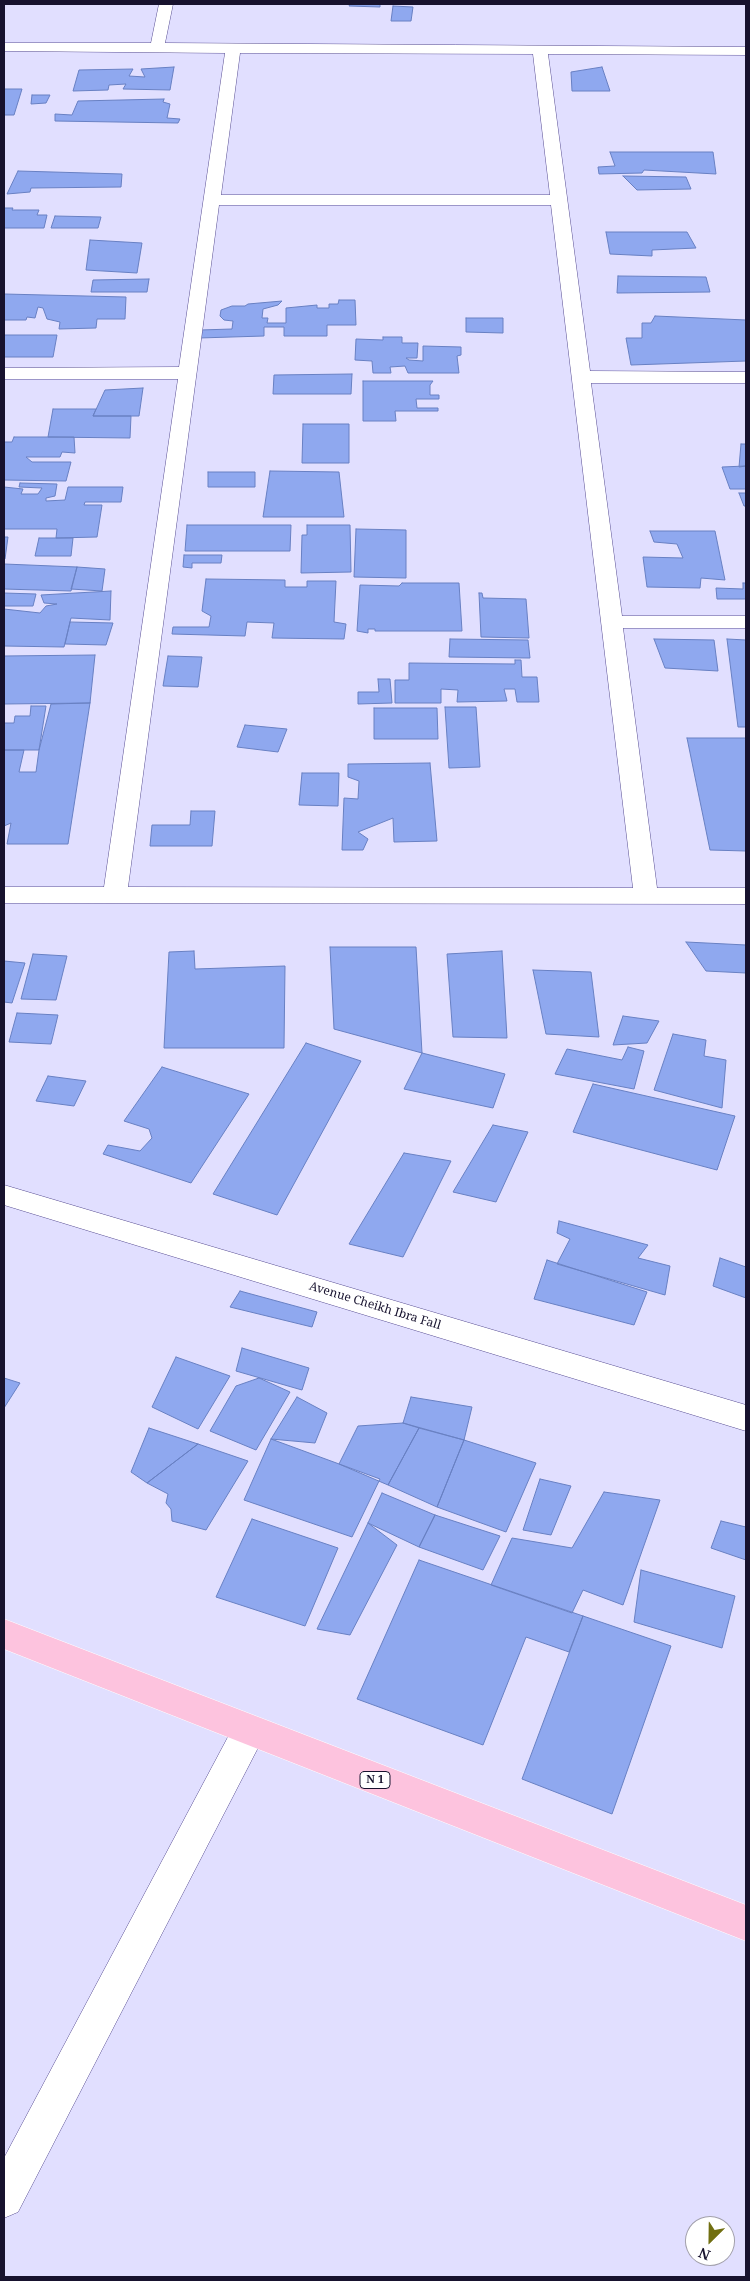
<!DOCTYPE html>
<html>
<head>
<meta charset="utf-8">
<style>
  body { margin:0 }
  #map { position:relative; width:750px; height:2281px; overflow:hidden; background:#e1dfff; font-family:"Noto Serif",serif }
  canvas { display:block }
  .frame { position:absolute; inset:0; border:5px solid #17122e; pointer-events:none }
  .north { position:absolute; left:685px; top:2216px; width:50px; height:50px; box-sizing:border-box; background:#fff; border:1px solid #a2a0ab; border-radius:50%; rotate:203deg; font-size:14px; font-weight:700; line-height:20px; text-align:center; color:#17122e }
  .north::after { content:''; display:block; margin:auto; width:18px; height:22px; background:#716f11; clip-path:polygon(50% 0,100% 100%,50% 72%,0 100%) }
</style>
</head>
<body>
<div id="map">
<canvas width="750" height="2281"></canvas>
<div class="frame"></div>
<div class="north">N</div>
</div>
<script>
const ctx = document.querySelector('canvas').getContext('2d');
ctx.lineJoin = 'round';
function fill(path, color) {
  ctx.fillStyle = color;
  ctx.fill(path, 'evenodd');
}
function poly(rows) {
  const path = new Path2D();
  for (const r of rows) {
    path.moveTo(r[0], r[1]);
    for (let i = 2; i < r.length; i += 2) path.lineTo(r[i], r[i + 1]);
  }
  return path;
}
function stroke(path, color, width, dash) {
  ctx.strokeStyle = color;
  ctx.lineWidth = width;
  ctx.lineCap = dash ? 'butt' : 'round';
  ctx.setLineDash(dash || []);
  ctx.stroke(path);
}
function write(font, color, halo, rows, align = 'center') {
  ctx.font = font + ' "Noto Serif",serif';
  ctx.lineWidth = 5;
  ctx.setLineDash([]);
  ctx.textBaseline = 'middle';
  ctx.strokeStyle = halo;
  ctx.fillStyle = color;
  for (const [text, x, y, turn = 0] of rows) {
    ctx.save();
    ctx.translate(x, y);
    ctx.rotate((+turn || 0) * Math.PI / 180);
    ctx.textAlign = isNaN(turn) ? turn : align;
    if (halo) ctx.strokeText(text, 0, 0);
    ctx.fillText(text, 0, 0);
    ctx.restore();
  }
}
const building = poly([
  [350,4,380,4,380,7,349,6,350,4],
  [393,6,413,7,411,21,391,21,393,6],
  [174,67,170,90,123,89,126,84,109,85,108,90,73,91,79,70,133,69,129,76,145,77,141,69,174,67],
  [602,67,610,91,572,91,571,72,602,67],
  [4,89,22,89,14,115,4,115,4,89],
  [32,95,50,95,46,103,31,104,32,95],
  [164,99,163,102,170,104,167,118,180,119,178,123,55,121,55,114,72,115,78,101,164,99],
  [610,152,713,152,716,174,644,170,642,173,599,174,598,167,615,166,610,152],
  [18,171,122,174,121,187,31,188,30,192,7,194,18,171],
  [623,176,686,177,691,189,637,190,623,176],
  [4,208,13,208,12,210,39,210,37,215,47,215,44,228,4,228,4,208],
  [55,216,101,217,98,228,51,228,55,216],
  [606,232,687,232,696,248,652,250,652,256,610,254,606,232],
  [90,240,142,243,137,273,86,270,90,240],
  [618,276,706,277,710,292,617,293,618,276],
  [149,279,147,292,91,292,93,280,149,279],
  [4,294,126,297,125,319,97,319,96,328,59,329,60,322,47,319,43,308,38,307,35,318,27,317,26,320,4,320,4,294],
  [339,300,355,300,356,325,327,325,327,336,284,336,284,327,264,327,264,336,199,338,200,330,232,329,233,321,224,320,220,316,221,310,232,306,245,306,248,304,282,301,278,305,263,309,262,318,268,318,267,323,286,323,286,308,317,305,317,308,329,308,329,304,338,304,339,300],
  [655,316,746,320,746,361,631,365,626,338,642,338,642,323,651,323,655,316],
  [466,318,503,318,503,333,466,332,466,318],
  [4,335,57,335,53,357,4,357,4,335],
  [383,337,402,337,402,343,418,343,417,358,406,358,409,360,423,361,423,346,461,347,461,355,457,356,459,373,408,373,405,366,390,367,391,373,373,373,372,361,355,360,356,339,383,340,383,337],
  [352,374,351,394,273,394,274,375,352,374],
  [363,381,433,381,430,385,430,395,439,395,439,399,416,399,417,408,438,408,438,411,395,411,396,421,363,421,363,381],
  [143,388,139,416,93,416,105,390,143,388],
  [53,409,96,409,93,416,131,416,130,438,48,437,53,409],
  [303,424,349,424,349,463,302,463,303,424],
  [14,437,74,437,75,453,62,452,60,457,26,457,32,462,71,462,66,481,4,480,4,442,12,442,14,437],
  [741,444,746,444,746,466,739,467,741,444],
  [746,466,746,489,730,489,722,467,746,466],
  [270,471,339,472,344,517,263,517,270,471],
  [208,472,255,472,255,487,208,487,208,472],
  [20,483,57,484,55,496,46,498,46,501,65,500,68,487,123,487,121,502,85,502,84,505,102,505,97,537,56,538,57,529,4,529,4,487,23,489,21,494,38,494,42,488,19,487,20,483],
  [739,493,746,493,746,506,744,506,739,493],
  [187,525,291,525,290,551,185,551,187,525],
  [307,525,350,525,351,572,301,573,302,535,307,535,307,525],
  [356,529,406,530,406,578,354,577,356,529],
  [650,531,715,531,725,580,701,578,700,588,647,587,643,557,683,558,677,544,654,542,650,531],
  [4,537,8,537,5,559,4,559,4,537],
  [39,538,73,538,71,556,35,556,39,538],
  [184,555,222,555,221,563,192,563,192,568,183,567,184,555],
  [4,564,77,567,71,591,4,589,4,564],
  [77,567,105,569,102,591,71,589,77,567],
  [206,579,285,580,285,587,307,587,307,581,336,581,334,622,346,624,344,639,272,638,274,623,247,622,245,636,172,634,173,627,209,627,211,616,202,611,206,579],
  [402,583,459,583,462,631,375,631,375,629,368,629,368,633,357,631,360,585,399,586,402,583],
  [743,583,746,583,746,599,717,599,716,588,743,589,743,583],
  [111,591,110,620,71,618,64,647,4,646,4,609,40,613,46,606,57,604,44,603,41,595,111,591],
  [4,593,36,594,33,606,4,606,4,593],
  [479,593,482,593,483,598,526,599,529,638,481,637,479,593],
  [70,622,113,623,106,645,65,644,70,622],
  [450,639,528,640,530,658,449,657,450,639],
  [654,639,714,640,718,671,665,668,654,639],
  [727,639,746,640,746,727,738,727,727,639],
  [95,655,90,703,4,704,4,656,95,655],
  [168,656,202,657,198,687,163,686,168,656],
  [515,660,521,660,522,677,537,677,539,702,517,702,515,689,504,689,507,701,457,702,458,690,441,689,441,703,395,703,395,680,409,680,409,663,515,664,515,660],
  [378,679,390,679,392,703,358,704,358,692,379,692,378,679],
  [90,703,68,844,7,844,11,823,4,826,4,750,24,750,19,772,36,772,39,750,51,704,90,703],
  [31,706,46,706,39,750,4,750,4,723,14,723,15,716,30,716,31,706],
  [445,707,476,707,480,767,449,768,445,707],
  [374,708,437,708,438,739,374,739,374,708],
  [245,725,287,729,278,752,237,747,245,725],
  [687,738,746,738,746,851,710,850,687,738],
  [430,763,437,841,394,842,393,818,358,832,368,839,363,850,342,850,344,798,358,799,359,781,348,777,348,764,430,763],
  [302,773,339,773,338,806,299,805,302,773],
  [191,811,215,811,212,846,150,846,152,825,190,825,191,811],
  [686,942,746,945,746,973,706,971,686,942],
  [330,947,416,947,422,1053,334,1029,330,947],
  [194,951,195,969,285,966,284,1048,164,1048,169,952,194,951],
  [502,951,507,1038,453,1037,447,954,502,951],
  [33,954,67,956,56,1000,21,999,33,954],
  [4,961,25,963,12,1003,4,1002,4,961],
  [533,970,591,972,599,1037,546,1034,533,970],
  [17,1013,58,1015,51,1044,9,1042,17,1013],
  [623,1016,659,1021,647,1043,613,1045,623,1016],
  [673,1034,706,1040,704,1056,726,1060,722,1108,654,1090,673,1034],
  [306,1043,361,1061,277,1215,213,1194,306,1043],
  [628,1047,644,1051,634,1089,555,1074,567,1049,622,1060,628,1047],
  [422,1053,505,1074,493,1108,404,1089,422,1053],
  [162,1067,249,1094,191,1183,103,1154,108,1145,140,1151,152,1138,149,1129,124,1121,162,1067],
  [48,1076,86,1081,74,1106,36,1101,48,1076],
  [593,1084,735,1116,717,1170,573,1132,593,1084],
  [493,1125,528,1132,496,1202,453,1192,493,1125],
  [404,1153,451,1161,403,1257,349,1244,404,1153],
  [559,1221,648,1245,638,1258,670,1266,665,1295,557,1264,570,1239,557,1233,559,1221],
  [720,1258,746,1267,746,1298,713,1286,720,1258],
  [547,1260,647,1292,634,1325,534,1299,547,1260],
  [240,1291,317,1312,312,1327,230,1307,240,1291],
  [242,1348,309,1368,302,1390,236,1371,242,1348],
  [176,1357,230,1376,198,1429,152,1407,176,1357],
  [4,1378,20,1383,4,1408,4,1378],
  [259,1378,290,1392,256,1450,210,1431,236,1386,259,1378],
  [297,1397,327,1413,315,1443,271,1439,297,1397],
  [411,1397,472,1407,464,1440,403,1423,411,1397],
  [403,1423,419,1428,388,1485,339,1464,358,1426,403,1423],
  [149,1428,198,1444,147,1483,131,1472,149,1428],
  [419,1428,464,1440,437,1507,388,1485,419,1428],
  [271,1439,380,1479,352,1537,244,1500,271,1439],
  [464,1440,536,1463,506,1532,437,1507,464,1440],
  [198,1444,248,1461,206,1530,172,1521,171,1509,166,1503,168,1494,147,1483,198,1444],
  [540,1479,571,1486,551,1535,523,1530,540,1479],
  [604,1492,660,1500,623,1605,583,1590,572,1613,491,1585,512,1538,572,1548,604,1492],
  [382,1493,435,1515,419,1547,368,1523,382,1493],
  [435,1515,500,1536,483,1570,419,1547,435,1515],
  [252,1519,338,1548,305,1626,216,1597,252,1519],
  [721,1521,746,1527,746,1560,711,1548,721,1521],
  [368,1523,397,1545,350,1635,317,1629,368,1523],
  [419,1560,583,1616,569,1652,526,1637,483,1745,357,1699,419,1560],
  [641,1570,735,1596,722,1648,634,1622,641,1570],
  [583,1616,671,1646,612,1814,522,1779,583,1616]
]);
fill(building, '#8fa8ef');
stroke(building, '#6880c3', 1);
const minor = poly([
  [159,4,173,4,165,43,746,47,746,55,548,54,590,371,746,372,746,383,591,383,622,616,746,616,746,628,623,628,657,888,746,888,746,904,4,903,4,887,104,887,178,379,4,379,4,368,179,367,225,53,4,51,4,43,151,43,159,4],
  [240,53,533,54,550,195,221,195,240,53],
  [219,205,551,205,633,888,128,887,219,205],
  [4,1185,746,1405,746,1431,4,1205,4,1185],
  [249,1715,261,1720,266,1731,261,1742,18,2212,4,2218,4,2158,237,1720,249,1715]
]);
const highway = poly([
  [4,1619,746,1905,746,1941,4,1649,4,1619]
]);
stroke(minor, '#594f93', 1);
stroke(highway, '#fff', 1);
fill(minor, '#fff');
fill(highway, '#fdc3de');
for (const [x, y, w] of [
  [375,1780,30]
]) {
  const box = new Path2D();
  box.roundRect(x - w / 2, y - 8.5, w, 17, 4);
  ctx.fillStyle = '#fff';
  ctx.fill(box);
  stroke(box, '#17122e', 1);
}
write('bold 11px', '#17122e', null, [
  ["N 1",375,1780]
]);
write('12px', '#17122e', '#fff', [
  ["Avenue Cheikh Ibra Fall",375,1306,17]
]);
</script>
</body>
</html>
